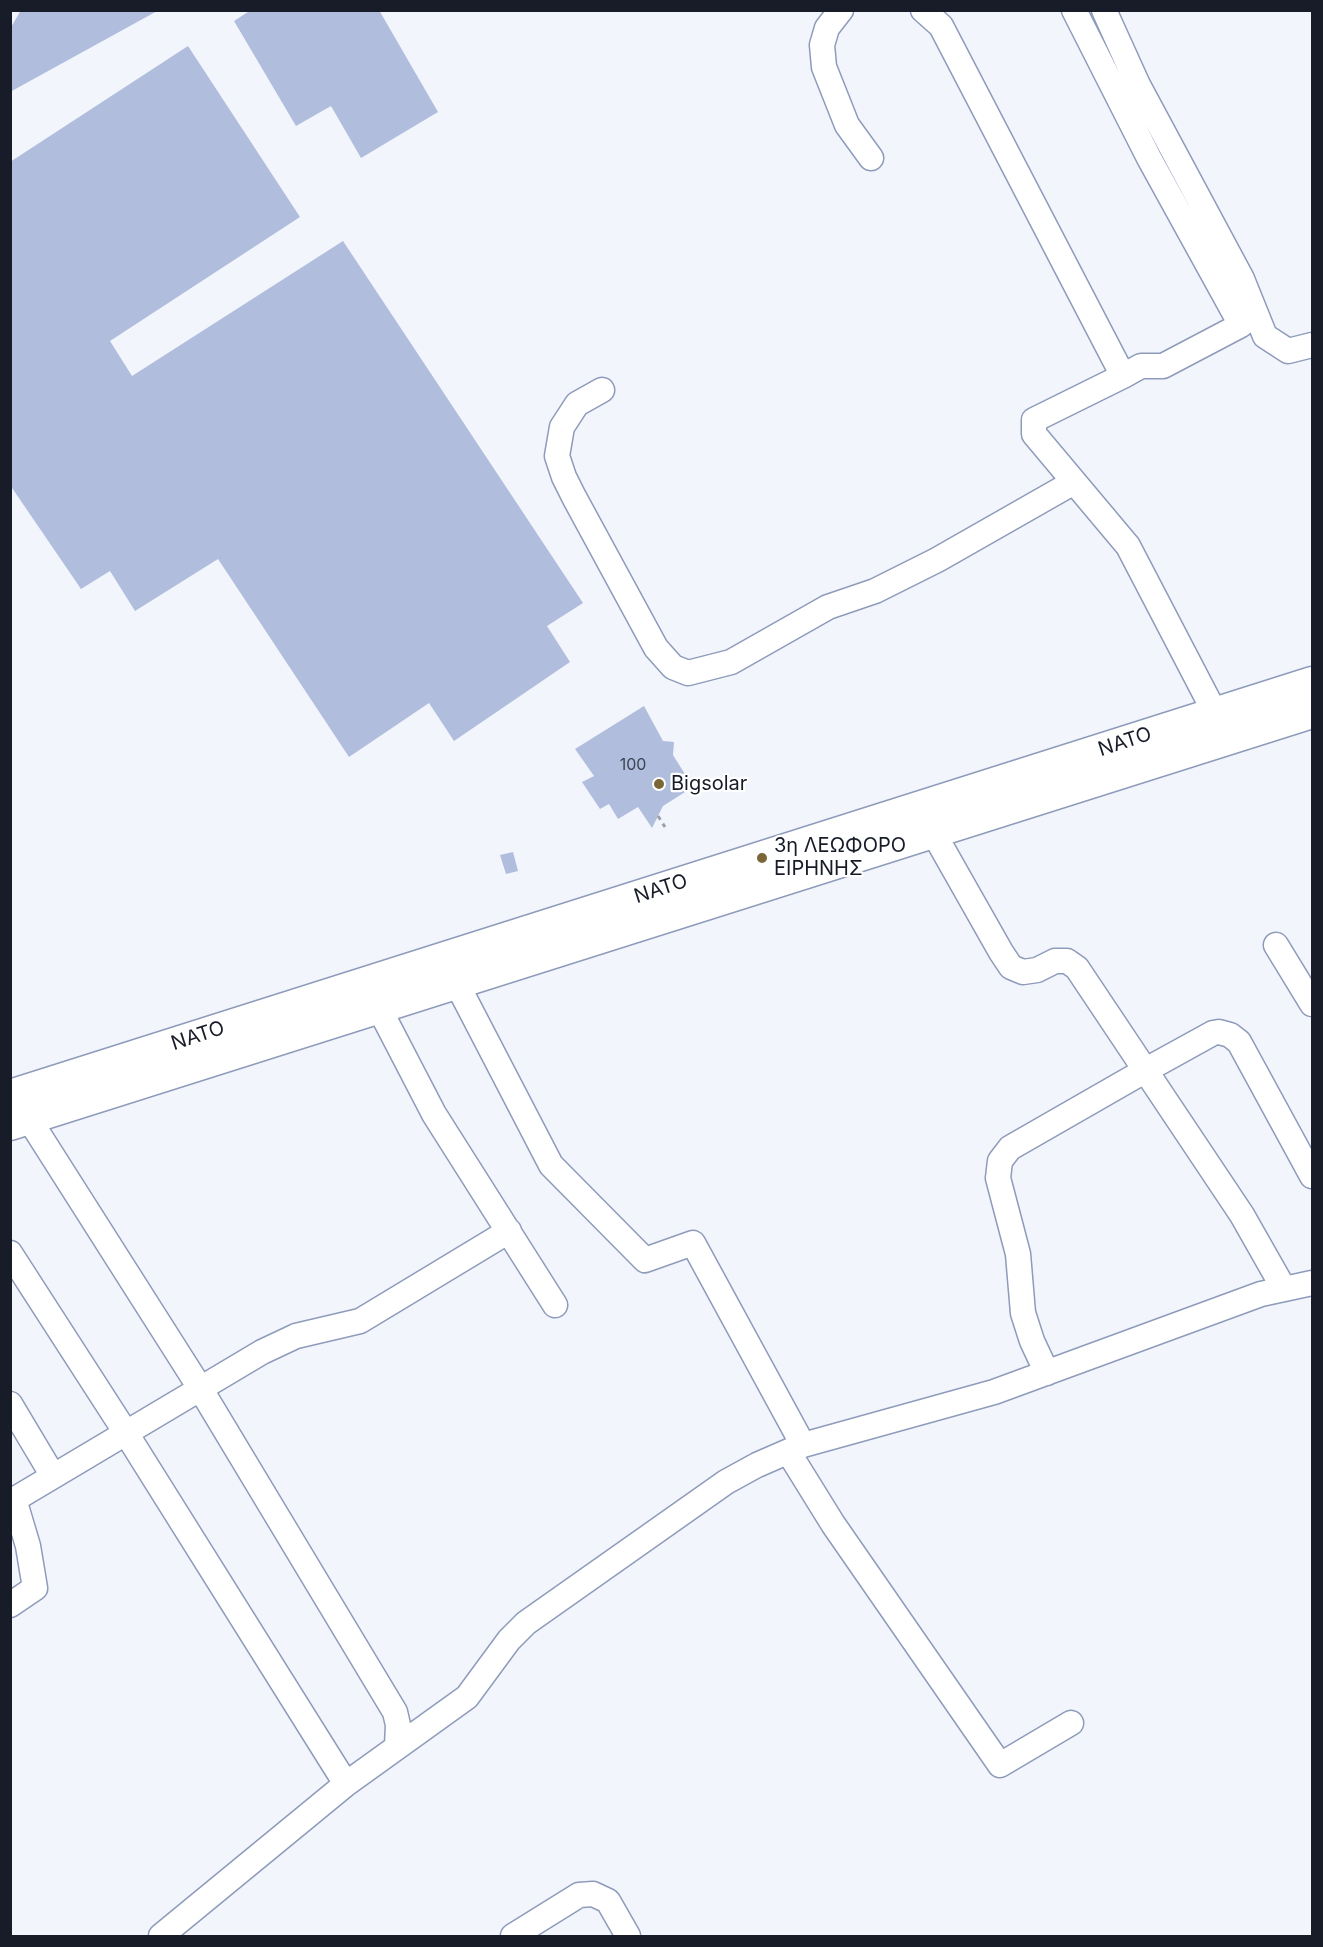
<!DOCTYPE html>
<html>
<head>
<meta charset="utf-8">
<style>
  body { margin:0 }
  #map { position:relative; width:1323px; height:1947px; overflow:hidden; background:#f2f5fc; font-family:Inter,sans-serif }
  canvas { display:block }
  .frame { position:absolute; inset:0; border:12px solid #171c28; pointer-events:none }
</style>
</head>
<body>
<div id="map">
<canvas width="1323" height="1947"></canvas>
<div class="frame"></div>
</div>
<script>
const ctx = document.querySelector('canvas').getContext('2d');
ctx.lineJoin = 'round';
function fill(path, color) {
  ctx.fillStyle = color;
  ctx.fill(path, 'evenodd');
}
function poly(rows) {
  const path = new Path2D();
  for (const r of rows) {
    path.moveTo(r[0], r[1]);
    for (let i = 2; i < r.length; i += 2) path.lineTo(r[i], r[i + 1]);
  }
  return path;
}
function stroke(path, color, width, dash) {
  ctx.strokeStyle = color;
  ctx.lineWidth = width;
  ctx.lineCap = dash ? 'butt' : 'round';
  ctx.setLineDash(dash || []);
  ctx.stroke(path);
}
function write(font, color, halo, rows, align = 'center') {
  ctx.font = font + ' Inter,sans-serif';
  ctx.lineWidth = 4.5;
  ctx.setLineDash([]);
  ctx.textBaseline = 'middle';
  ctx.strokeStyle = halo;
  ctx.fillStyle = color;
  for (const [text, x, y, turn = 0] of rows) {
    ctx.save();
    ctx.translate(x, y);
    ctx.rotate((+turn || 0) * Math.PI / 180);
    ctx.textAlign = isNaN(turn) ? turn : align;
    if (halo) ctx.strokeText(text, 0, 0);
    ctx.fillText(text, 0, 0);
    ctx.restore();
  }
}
fill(poly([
  [21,10,159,10,10,92,10,29],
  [251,10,379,10,438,112,361,158,331,106,296,126,234,21],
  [188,46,300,217,110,341,132,376,343,241,583,603,547,626,570,662,454,741,429,703,349,757,218,559,135,611,110,571,81,589,10,485,10,162],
  [644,706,663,741,674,742,673,755,693,787,663,806,652,828,638,807,618,819,609,804,600,809,582,782,594,776,575,749],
  [513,852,518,871,506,874,500,855]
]), '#b0bddd');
const minor = poly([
  [841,10,827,28,822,45,824,67,847,125,871,158],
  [923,10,941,26,1123,376,1034,420,1034,434,1128,546,1215,713],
  [1074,10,1149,158,1241,325,1163,366,1141,366,1123,376],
  [1104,10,1138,85,1242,279,1265,336,1288,351,1312,345],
  [602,390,577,404,562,427,557,456,564,477,574,497,656,648,673,667,688,673,731,662,828,607,875,591,937,560,1074,482],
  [933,832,1001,952,1011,967,1023,972,1037,970,1055,961,1067,961,1077,968,1242,1215,1284,1289],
  [1276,945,1312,1004],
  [457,984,551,1165,645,1260,693,1243,803,1445],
  [379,1008,434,1114,555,1305],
  [29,1119,200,1388,395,1712,398,1725,397,1746],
  [10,1253,126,1433,346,1784],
  [1047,1373,1032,1341,1023,1313,1018,1254,998,1178,1000,1161,1010,1148,1146,1070,1213,1033,1219,1032,1230,1035,1239,1042,1312,1176],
  [10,1404,53,1476],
  [789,1453,833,1524,1000,1765,1071,1723],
  [10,1502,262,1352,296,1336,360,1321,509,1231],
  [10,1605,35,1588,28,1546,14,1499],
  [161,1936,346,1784,467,1697,509,1640,526,1623,726,1482,757,1465,803,1445,994,1392,1261,1294,1312,1283],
  [513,1936,579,1895,593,1894,608,1901,628,1936]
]);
const major = poly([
  [10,1095,1312,682],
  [10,1125,1312,713]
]);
stroke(minor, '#8e9bba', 27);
stroke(major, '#8e9bba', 33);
stroke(poly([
  [658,816,665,827]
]), '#9da1aa', 3, [4.5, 4.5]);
stroke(minor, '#fff', 24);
stroke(major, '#fff', 30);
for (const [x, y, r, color] of [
  [659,784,6,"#7b6736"],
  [762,858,6,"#7b6736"]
]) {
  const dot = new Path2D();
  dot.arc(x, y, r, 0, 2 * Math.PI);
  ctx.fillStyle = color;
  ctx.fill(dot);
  stroke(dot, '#fff', 2);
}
write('16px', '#3d4455', null, [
  ["100",633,765]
]);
write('20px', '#171c28', '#fff', [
  ["ΝΑΤΟ",1125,742,-18],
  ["ΝΑΤΟ",661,889,-18],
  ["ΝΑΤΟ",198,1036,-18]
]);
write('20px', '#171c28', '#fff', [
  ["Bigsolar",671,784],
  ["3η ΛΕΩΦΟΡΟ",774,846],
  ["ΕΙΡΗΝΗΣ",774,869]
], 'left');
</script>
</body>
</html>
